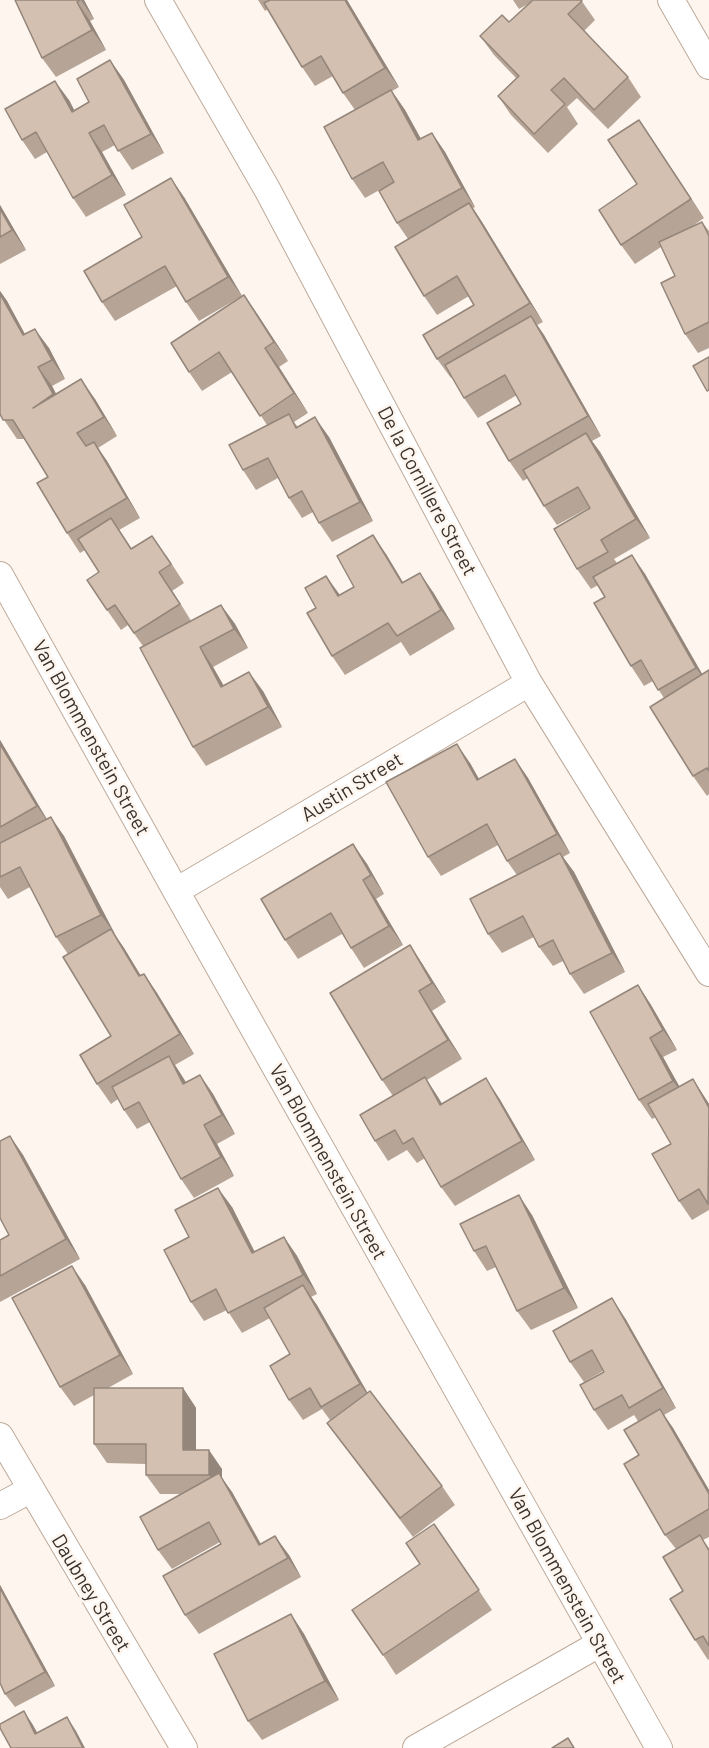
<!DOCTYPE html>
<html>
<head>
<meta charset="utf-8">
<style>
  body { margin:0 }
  canvas { display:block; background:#fdf5ee }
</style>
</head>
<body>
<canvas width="709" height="1748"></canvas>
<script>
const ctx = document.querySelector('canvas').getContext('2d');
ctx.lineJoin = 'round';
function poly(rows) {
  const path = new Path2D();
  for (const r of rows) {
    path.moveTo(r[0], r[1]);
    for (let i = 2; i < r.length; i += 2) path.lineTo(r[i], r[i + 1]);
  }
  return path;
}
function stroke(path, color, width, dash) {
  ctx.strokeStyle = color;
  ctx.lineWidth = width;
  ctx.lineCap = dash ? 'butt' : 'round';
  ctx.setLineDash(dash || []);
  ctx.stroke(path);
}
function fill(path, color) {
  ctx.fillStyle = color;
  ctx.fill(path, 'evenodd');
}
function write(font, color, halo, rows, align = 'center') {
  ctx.font = font + ' Barlow,sans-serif';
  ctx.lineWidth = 5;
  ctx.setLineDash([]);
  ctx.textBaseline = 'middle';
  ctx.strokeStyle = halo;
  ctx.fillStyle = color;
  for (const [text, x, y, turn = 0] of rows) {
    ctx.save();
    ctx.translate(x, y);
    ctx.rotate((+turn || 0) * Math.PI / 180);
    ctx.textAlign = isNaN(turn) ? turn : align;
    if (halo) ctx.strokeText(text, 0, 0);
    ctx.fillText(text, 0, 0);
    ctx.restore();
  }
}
const street = poly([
  [158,0,267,189,529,683,709,973],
  [671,0,709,66],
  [0,575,176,891,659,1748],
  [176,891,529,683],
  [0,1436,184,1748],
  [0,1506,30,1490],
  [416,1748,599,1644]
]);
stroke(street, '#beaa9a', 28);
stroke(street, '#fff', 26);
fill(poly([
  [15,0,84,0,94,19,90,21,106,50,56,77,42,58],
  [258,0,347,0,399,87,392,91,405,110,421,139,432,133,445,152,475,207,473,208,482,222,543,322,537,325,544,335,601,436,592,441,600,452,650,538,614,559,617,563,632,555,645,574,702,674,709,670,709,794,707,796,693,776,664,698,653,681,644,686,631,666,605,597,598,585,591,589,577,569,590,508,590,507,557,525,544,506,528,478,523,481,509,461,521,404,517,395,478,418,464,398,452,377,451,378,437,359,474,305,469,296,437,315,424,296,408,239,397,223,394,182,365,198,352,179,355,110,343,93,333,76,315,86,302,67,268,9,265,11],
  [513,0,581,0,595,20,584,31,628,77,641,97,608,129,577,98,567,107,578,124,548,153,511,115,498,96,516,78,494,55,480,36,509,22,530,3,519,9],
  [110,60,124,80,164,153,132,170,115,145,102,152,126,195,86,217,73,198,47,152,35,159,22,140,69,100,74,110,89,102],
  [652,139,704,218,691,227,702,222,709,231,709,348,698,353,685,334,675,276,661,247,635,264,621,245,637,184],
  [184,197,242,296,199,321,186,302,177,286,115,321,102,302,142,237],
  [0,205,26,250,0,264],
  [0,291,7,301,25,334,49,348,65,379,52,386,56,394,95,399,117,436,98,448,107,461,140,518,119,530,132,549,166,555,184,583,172,591,191,621,221,605,235,624,248,648,213,667,224,686,263,691,282,727,206,766,193,747,143,646,128,625,121,630,107,610,99,572,85,550,80,553,67,533,48,477,25,439,17,439,0,414],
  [244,295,288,361,279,367,308,413,294,422,298,427,329,437,373,521,332,542,319,523,313,512,302,518,289,498,278,478,256,490,243,470,267,425,232,372,202,391,189,372],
  [386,554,403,582,433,592,455,629,410,656,401,642,345,675,332,656,316,608,354,587],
  [0,740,47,819,64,836,114,934,124,948,141,976,144,974,157,993,194,1054,175,1065,186,1082,200,1075,213,1094,235,1134,217,1144,234,1176,194,1198,181,1179,150,1122,137,1129,124,1110,118,1099,111,1104,97,1084,111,1036,68,954,56,937,30,887,8,899,0,887],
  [515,759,528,778,570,853,563,857,574,872,625,972,584,994,570,974,563,961,553,966,539,947,534,937,502,953,488,934,517,875,507,861,498,845,441,876,428,857,470,763,479,779],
  [353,844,367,864,384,894,376,899,403,945,364,968,351,948,342,934,298,959,285,940],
  [410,945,423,965,446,1002,432,1011,462,1059,427,1080,442,1104,499,1098,535,1160,455,1206,441,1187,425,1158,417,1163,407,1150,388,1161,375,1141,393,1096,382,1080],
  [638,985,651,1005,677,1050,663,1057,679,1087,693,1079,709,1104,709,1210,692,1220,679,1201,671,1144,656,1117,652,1119,639,1100],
  [10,1136,23,1155,80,1259,0,1302,0,1240,9,1235],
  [232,1207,255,1252,284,1237,297,1256,317,1294,311,1297,367,1392,442,1486,455,1505,413,1537,341,1442,327,1423,330,1420,322,1409,303,1420,289,1400,290,1354,270,1318,242,1333,227,1310,204,1321,191,1302,189,1237],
  [532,1215,578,1308,531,1330,517,1311,496,1267,487,1271,474,1251],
  [85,1285,133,1374,108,1388,183,1388,196,1408,196,1450,222,1469,222,1478,232,1492,261,1544,289,1555,301,1577,199,1634,185,1615,221,1544,220,1542,172,1569,158,1550,180,1494,160,1494,146,1475,146,1464,107,1463,94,1444,94,1395,74,1406,60,1387],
  [625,1318,676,1408,664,1415,673,1428,709,1490,709,1537,703,1540,709,1548,709,1659,708,1660,695,1640,683,1591,676,1549,665,1535,639,1455,638,1421,634,1415,608,1430,594,1410,604,1372,603,1371,584,1382,570,1362],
  [434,1524,492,1610,396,1675,383,1655,420,1564],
  [0,1585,55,1686,15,1707,5,1694,0,1683],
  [291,1614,304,1634,339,1700,262,1740,248,1721]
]), '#b6a597');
fill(poly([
  [81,0,84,0,94,19],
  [345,0,347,0,399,87,385,68],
  [77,2,90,21,106,50,92,30],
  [110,60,124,80,164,153,151,134],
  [55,81,69,100,85,131,72,112],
  [391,90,405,110,432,159,418,140],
  [639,120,652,139,704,218,691,199],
  [89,133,102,152,126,195,112,175],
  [432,133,445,152,475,207,462,188],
  [171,178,184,197,242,296,228,277],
  [469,203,482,222,543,322,530,303],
  [0,205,26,250,12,230,0,209],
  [0,291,7,301,36,355,23,335,0,294],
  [244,295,258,315,288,361,274,342],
  [531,316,544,335,601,436,588,416],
  [35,329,49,348,65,379,52,360],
  [265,348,279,367,308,413,294,393],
  [38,367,52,386,66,413,53,394],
  [81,379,95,399,117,436,104,417],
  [315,417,329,437,373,521,360,502],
  [586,433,600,452,650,538,636,519],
  [94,442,107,461,140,518,127,498],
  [373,535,386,554,415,603,402,583],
  [632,555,645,574,709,686,696,668],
  [159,572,172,591,193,623,180,604],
  [420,573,433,592,455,629,441,610],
  [326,576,340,595,338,596],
  [221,605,235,624,248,648,234,629],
  [200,647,213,667,235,706,221,687],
  [249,672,263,691,282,727,268,707],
  [0,740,50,825,37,806,0,744],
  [457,744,470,763,490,799,477,780],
  [515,759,528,778,570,853,557,834],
  [51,817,64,836,115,934,101,915],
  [353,844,367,864,384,894,371,875],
  [560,853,574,872,625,972,612,953],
  [363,880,376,899,403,945,389,926],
  [111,929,124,948,153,996,139,976],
  [410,945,423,965,446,1002,432,983],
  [144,974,157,993,194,1054,180,1034],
  [638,985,651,1005,677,1050,663,1030],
  [419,991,432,1011,462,1059,448,1040],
  [650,1038,663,1057,687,1100,673,1081],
  [169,1056,182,1076,197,1103,183,1084],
  [200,1075,213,1094,235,1134,222,1115],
  [425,1077,438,1097,454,1124,440,1105],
  [486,1078,499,1098,535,1160,522,1141],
  [693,1079,709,1104,709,1108],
  [204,1125,217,1144,234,1176,221,1157],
  [10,1136,23,1155,80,1259,66,1239],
  [218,1188,232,1207,265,1273,252,1253],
  [519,1195,532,1215,578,1308,564,1288],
  [284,1237,297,1256,317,1294,303,1275],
  [72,1266,85,1285,133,1374,120,1355],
  [303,1285,317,1305,374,1404,360,1384],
  [612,1298,625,1318,676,1408,663,1388],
  [183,1388,196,1408,196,1469,183,1450],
  [660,1409,673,1428,709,1490,709,1494],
  [209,1450,222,1469,222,1478,232,1492,272,1565,209,1475],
  [275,1536,289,1555,301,1577,288,1558],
  [0,1585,55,1686,45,1672,0,1588],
  [291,1614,304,1634,339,1700,325,1681],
  [24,1711,33,1725,45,1747,35,1734],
  [67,1717,76,1731,85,1748,83,1748]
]), '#94867b');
const building = poly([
  [15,0,80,0,77,2,92,30,42,58,15,0],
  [270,0,345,0,385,68,343,93,321,56,302,67,264,3,270,0],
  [533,0,581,0,582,1,568,14,628,77,594,110,564,78,551,90,565,104,534,134,498,96,519,76,480,36,502,15,509,22,533,0],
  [110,60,151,134,118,151,104,125,89,133,112,175,73,198,36,132,22,140,5,109,55,81,72,112,89,102,77,79,110,60],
  [391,90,418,140,432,133,462,188,397,223,379,191,394,182,383,162,352,179,324,127,391,90],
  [639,120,691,199,621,245,599,210,637,184,608,140,639,120],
  [171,178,228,277,186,302,165,266,102,302,84,271,142,237,124,205,171,178],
  [469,203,530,303,437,359,423,335,474,305,457,276,424,296,395,247,469,203],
  [0,209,12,230,0,237,0,209],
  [702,222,709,236,709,322,685,334,661,283,675,276,659,242,702,222],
  [0,294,23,335,35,329,52,360,38,367,53,394,33,408,81,379,104,417,77,433,86,446,94,442,127,498,67,533,37,483,48,477,13,420,3,420,0,414,0,294],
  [244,295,274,342,265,348,294,393,260,416,219,352,189,372,171,343,244,295],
  [531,316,588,416,509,461,487,423,521,404,505,375,464,398,445,365,531,316],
  [709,357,709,390,707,391,693,366,709,357],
  [289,414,296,428,315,417,360,502,319,523,302,491,289,498,268,458,243,470,229,445,289,414],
  [586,433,636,519,601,540,608,552,577,569,554,529,590,508,578,487,544,506,523,470,586,433],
  [111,518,131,549,152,536,171,564,159,572,180,604,134,633,115,605,107,610,87,580,99,572,78,539,111,518],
  [373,535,402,583,420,573,441,610,397,636,388,623,332,656,307,613,316,608,305,588,326,576,338,596,354,587,337,556,373,535],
  [632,555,696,668,658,690,641,660,631,666,594,603,605,597,593,577,632,555],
  [221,605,234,629,200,647,221,687,249,672,268,707,193,747,140,648,221,605],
  [709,670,709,771,707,768,693,776,650,707,709,670],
  [0,744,37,806,0,827,0,744],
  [457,744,477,780,515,759,557,834,507,861,487,824,428,857,386,782,457,744],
  [51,817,101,915,56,937,20,867,0,877,0,843,51,817],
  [353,844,371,875,363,880,389,926,351,948,331,913,285,940,261,899,353,844],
  [560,853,612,953,570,974,553,940,539,947,523,916,488,934,470,899,560,853],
  [111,929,139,976,144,974,180,1034,97,1084,80,1055,111,1036,63,957,111,929],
  [410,945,432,983,419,991,448,1040,382,1080,330,993,410,945],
  [638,985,663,1030,650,1038,673,1081,639,1100,590,1012,638,985],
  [169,1056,183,1084,200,1075,222,1115,204,1125,221,1157,181,1179,139,1102,124,1110,112,1087,169,1056],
  [425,1077,440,1105,486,1078,522,1141,441,1187,413,1138,403,1144,395,1130,375,1141,360,1115,425,1077],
  [693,1079,709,1108,708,1204,699,1189,679,1201,652,1154,671,1144,648,1104,693,1079],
  [10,1136,66,1239,0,1276,0,1240,9,1235,0,1218,0,1141,10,1136],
  [218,1188,252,1253,284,1237,303,1275,228,1313,216,1289,191,1302,164,1250,189,1237,175,1210,218,1188],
  [519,1195,564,1288,517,1311,486,1246,474,1251,460,1224,519,1195],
  [72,1266,120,1355,60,1387,12,1298,72,1266],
  [303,1285,360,1384,321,1407,310,1388,289,1400,270,1366,290,1354,264,1308,303,1285],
  [612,1298,663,1388,629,1408,622,1395,594,1410,580,1385,604,1372,592,1350,570,1362,553,1331,612,1298],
  [94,1388,183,1388,183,1450,209,1450,209,1475,146,1475,146,1444,94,1444,94,1388],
  [370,1391,442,1486,400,1518,327,1423,370,1391],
  [660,1409,709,1494,709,1509,665,1535,624,1464,639,1455,624,1430,660,1409],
  [219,1473,259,1545,275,1536,288,1558,185,1615,163,1576,221,1544,209,1522,158,1550,140,1517,219,1473],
  [434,1524,479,1590,383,1655,352,1610,420,1564,406,1543,434,1524],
  [700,1535,709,1551,709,1646,703,1636,695,1640,670,1599,683,1591,663,1557,700,1535],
  [0,1588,45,1672,5,1694,0,1683,0,1588],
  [291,1614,325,1681,248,1721,214,1654,291,1614],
  [24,1711,35,1734,67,1717,83,1748,11,1748,0,1728,0,1724,24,1711],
  [568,1738,574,1748,552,1748,568,1738]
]);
fill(building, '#d4c0b0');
stroke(building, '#94867b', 1.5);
write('20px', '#39312b', '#fdf5ee', [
  ["De la Cornillere Street",427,491,62],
  ["Van Blommenstein Street",91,738,61],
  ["Austin Street",352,787,-31],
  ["Van Blommenstein Street",328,1162,61],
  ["Van Blommenstein Street",567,1586,61],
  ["Daubney Street",91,1593,59]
]);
</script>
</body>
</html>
